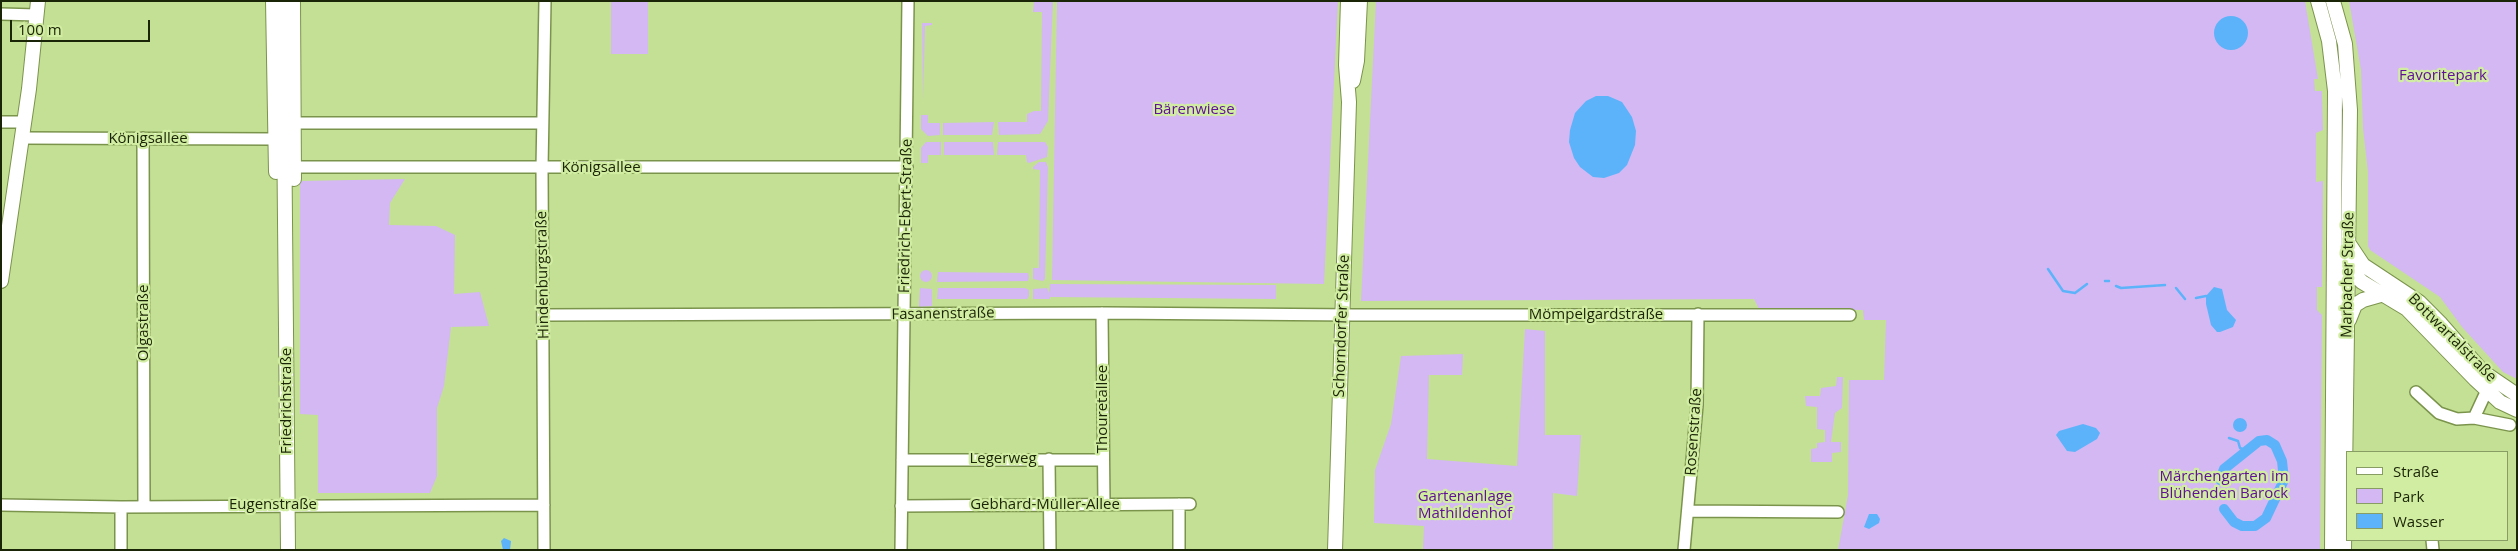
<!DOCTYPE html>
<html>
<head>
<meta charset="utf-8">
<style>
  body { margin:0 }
  #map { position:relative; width:2518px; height:551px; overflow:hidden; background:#c4e095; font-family:"Open Sans",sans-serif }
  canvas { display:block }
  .frame { position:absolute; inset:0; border:2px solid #1a2406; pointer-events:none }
  .legend { position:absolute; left:2346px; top:451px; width:162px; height:90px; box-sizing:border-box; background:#d1eda2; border:1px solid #889d64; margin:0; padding:6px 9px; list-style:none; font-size:15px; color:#1a2406 }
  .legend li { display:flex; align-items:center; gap:10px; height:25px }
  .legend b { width:25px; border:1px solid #889d64 }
  .scale { position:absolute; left:10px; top:20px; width:140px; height:22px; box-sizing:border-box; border:2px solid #1a2406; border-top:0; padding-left:6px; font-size:15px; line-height:18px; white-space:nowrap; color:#1a2406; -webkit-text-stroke:4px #d1eda2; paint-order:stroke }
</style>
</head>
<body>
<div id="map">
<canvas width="2518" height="551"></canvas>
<div class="frame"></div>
<ul class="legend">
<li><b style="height:6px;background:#fff"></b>Straße</li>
<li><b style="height:14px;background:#d3b8f4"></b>Park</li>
<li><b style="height:14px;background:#5db3f9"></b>Wasser</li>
</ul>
<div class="scale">100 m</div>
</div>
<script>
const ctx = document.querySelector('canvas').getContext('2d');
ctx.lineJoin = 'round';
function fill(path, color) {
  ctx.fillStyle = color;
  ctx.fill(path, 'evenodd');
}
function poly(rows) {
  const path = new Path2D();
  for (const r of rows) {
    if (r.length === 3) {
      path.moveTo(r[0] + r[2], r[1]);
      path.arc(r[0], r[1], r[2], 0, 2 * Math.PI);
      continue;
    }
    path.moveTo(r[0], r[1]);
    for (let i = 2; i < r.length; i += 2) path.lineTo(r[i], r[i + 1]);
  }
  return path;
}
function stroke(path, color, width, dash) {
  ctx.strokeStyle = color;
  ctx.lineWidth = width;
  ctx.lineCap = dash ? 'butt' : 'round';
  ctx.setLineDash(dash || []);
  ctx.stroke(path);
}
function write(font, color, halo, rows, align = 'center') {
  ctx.font = font + ' "Open Sans",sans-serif';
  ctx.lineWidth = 4.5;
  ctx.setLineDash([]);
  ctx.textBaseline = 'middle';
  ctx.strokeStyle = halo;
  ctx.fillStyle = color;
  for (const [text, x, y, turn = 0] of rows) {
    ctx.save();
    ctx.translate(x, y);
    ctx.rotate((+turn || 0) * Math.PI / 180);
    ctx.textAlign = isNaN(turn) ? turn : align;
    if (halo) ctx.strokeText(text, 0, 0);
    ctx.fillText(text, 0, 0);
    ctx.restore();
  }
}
fill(poly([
  [611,1,648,1,648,54,611,54],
  [1034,1,1053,1,1048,121,1040,134,999,135,998,122,1027,122,1027,114,1034,111,1041,111,1042,12,1033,12],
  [1057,1,1338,1,1324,284,1052,280],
  [1376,1,2305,1,2318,79,2314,79,2315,91,2322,91,2322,97,2323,130,2316,133,2316,182,2323,181,2322,287,2317,287,2317,310,2322,315,2320,550,1838,550,1848,495,1849,380,1884,380,1886,320,1864,320,1863,310,1759,309,1754,299,1361,301],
  [2349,1,2517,1,2517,379,2503,372,2462,327,2440,297,2370,250,2368,246,2368,172,2363,128,2361,70],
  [922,23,932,23,932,25,925,26,923,100],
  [921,115,928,115,928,123,940,123,940,135,928,136,921,129],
  [994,122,992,135,943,135,943,123],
  [926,142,941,142,941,155,928,155,928,163,921,163,921,148],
  [944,142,993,142,994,155,944,155],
  [1045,142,1048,147,1047,157,1029,163,1027,162,1026,155,997,155,998,142],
  [1039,162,1046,162,1048,167,1045,279,1043,281,1033,279,1033,268,1039,268,1040,170,1033,169,1033,167],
  [405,179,390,203,389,225,436,226,455,235,454,294,480,292,489,326,451,327,444,386,437,408,437,476,430,493,318,493,318,415,300,414,300,181],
  [926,276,6],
  [938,272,1028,273,1029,277,1028,281,937,282],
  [1050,284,1276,285,1276,299,1050,297,1050,299,1033,299,1033,289,1047,288,1049,293],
  [920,288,932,289,932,306,919,307],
  [938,288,1025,288,1029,290,1029,296,1027,299,937,299],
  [1525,329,1545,331,1545,435,1581,435,1577,496,1553,493,1553,550,1423,550,1424,526,1374,523,1375,470,1391,424,1401,356,1463,354,1462,375,1429,375,1427,459,1517,466],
  [1837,377,1843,377,1842,408,1835,413,1831,442,1841,442,1841,452,1832,453,1832,462,1811,462,1811,449,1817,448,1817,443,1825,442,1825,430,1817,429,1817,407,1806,406,1805,396,1820,396,1821,388,1836,386]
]), '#d3b8f4');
fill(poly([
  [2231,33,17],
  [1596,96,1608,96,1622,102,1632,117,1636,131,1635,145,1627,165,1619,173,1604,178,1593,177,1580,167,1574,158,1569,142,1570,130,1575,113,1586,101],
  [2214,287,2222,289,2227,310,2236,320,2233,327,2220,332,2217,332,2211,325,2206,304,2206,296],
  [2240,425,7],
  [2083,424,2096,428,2100,433,2097,439,2075,452,2067,451,2056,435,2059,431],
  [1869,514,1877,514,1880,519,1879,523,1869,529,1864,527],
  [504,538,511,541,510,550,503,550,501,541]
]), '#5db3f9');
stroke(poly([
  [2048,269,2063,291,2075,293,2087,284],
  [2105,281,2109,281],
  [2116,286,2121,288,2165,285],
  [2176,288,2185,299],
  [2196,298,2206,296],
  [2229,438,2238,441,2240,448,2247,451]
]), '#5db3f9', 2.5);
stroke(poly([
  [2220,480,2224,469,2259,441,2267,440,2275,445,2282,461,2284,480,2266,518,2255,526,2242,526,2234,522,2224,509]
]), '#5db3f9', 10);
const minor = poly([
  [1,14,37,15],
  [1,122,24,122],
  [295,123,542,123],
  [21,138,274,139],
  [143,138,144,507],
  [294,167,907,167],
  [1102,313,1104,505],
  [544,315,1106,313,1354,315,1850,315],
  [2416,392,2439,413,2457,419,2474,418,2510,425],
  [2474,418,2487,390],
  [1049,459,1050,550],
  [902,460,1103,460],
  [1179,504,1179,550],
  [1,505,121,507,544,505],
  [901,506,1190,504],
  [121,507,121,550],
  [1688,511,1838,512],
  [2432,540,2433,550],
  [544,550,542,168,545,1],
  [901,550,908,1],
  [1684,550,1697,405,1698,314]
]);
const major = poly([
  [273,1,276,172],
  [283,1,288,550],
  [293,1,294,179],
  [2318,1,2329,41,2335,91,2332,550],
  [2333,1,2345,44,2350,110,2344,550],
  [1353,81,1357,61,1360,1],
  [2349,244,2363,265,2419,302,2441,324,2483,372,2517,395],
  [2344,264,2362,282,2407,309,2475,379,2500,402,2517,410],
  [1,281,29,89,38,1],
  [2349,320,2355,305,2363,300,2384,294],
  [1335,550,1349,102,1346,65,1348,1]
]);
stroke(minor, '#7b944c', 14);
stroke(major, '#7b944c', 16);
stroke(minor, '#fff', 11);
stroke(major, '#fff', 14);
write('15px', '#611198', '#d1eda2', [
  ["Favoritepark",2443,76],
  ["Bärenwiese",1194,110],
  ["Märchengarten im",2224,477],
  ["Blühenden Barock",2224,494],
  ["Gartenanlage",1465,497],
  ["Mathildenhof",1465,514]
]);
write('15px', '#1a2406', '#d1eda2', [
  ["Königsallee",148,139],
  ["Königsallee",601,168],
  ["Friedrich-Ebert-Straße",906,216,-89],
  ["Hindenburgstraße",543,275,-91],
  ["Marbacher Straße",2348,275,-89],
  ["Fasanenstraße",943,314,-1],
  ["Mömpelgardstraße",1596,315],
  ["Olgastraße",144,323,-90],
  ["Schorndorfer Straße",1342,326,-88],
  ["Bottwartalstraße",2452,338,45],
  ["Friedrichstraße",287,401,-90],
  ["Thouretallee",1103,409,-90],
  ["Rosenstraße",1694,432,-86],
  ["Legerweg",1003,459],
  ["Eugenstraße",273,505],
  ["Gebhard-Müller-Allee",1045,505]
]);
</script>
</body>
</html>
